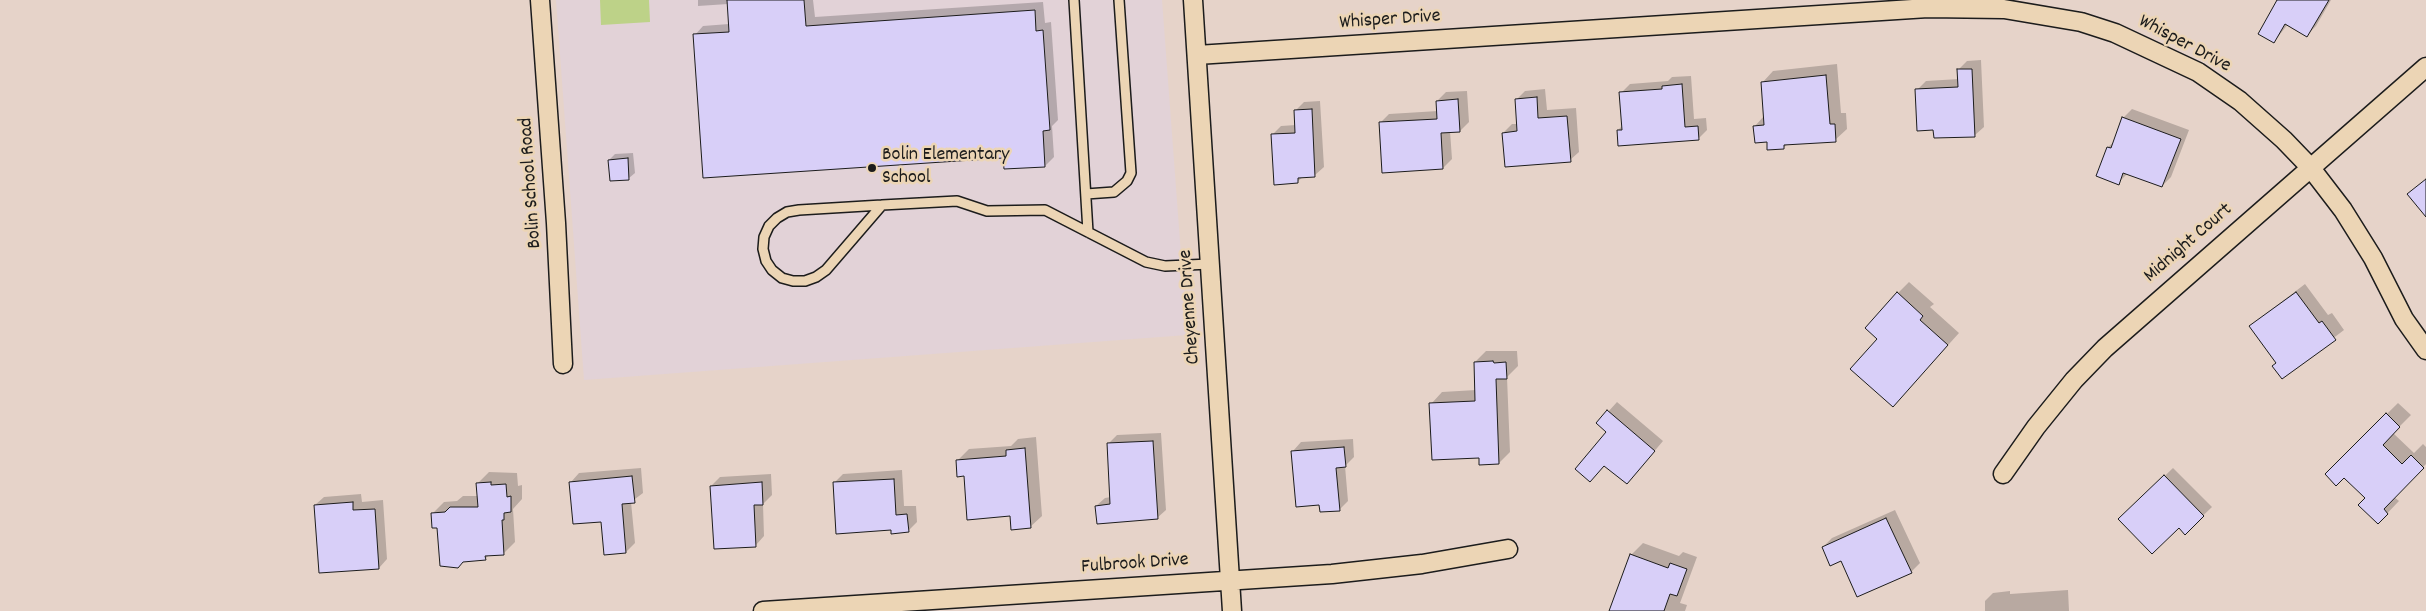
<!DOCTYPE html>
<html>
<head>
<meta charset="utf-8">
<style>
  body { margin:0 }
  canvas { display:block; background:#e6d3c9 }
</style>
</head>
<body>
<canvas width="2426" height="611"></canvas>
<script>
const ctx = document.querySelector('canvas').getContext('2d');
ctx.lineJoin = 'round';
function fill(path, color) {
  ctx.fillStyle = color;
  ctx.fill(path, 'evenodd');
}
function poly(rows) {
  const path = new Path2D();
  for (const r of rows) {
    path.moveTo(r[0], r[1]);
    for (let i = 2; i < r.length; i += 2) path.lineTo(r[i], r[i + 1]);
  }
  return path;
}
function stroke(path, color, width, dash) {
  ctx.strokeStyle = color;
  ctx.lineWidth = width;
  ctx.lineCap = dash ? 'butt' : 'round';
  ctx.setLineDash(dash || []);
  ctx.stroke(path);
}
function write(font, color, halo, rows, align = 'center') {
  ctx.font = font + ' Dekko,sans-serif';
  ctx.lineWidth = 5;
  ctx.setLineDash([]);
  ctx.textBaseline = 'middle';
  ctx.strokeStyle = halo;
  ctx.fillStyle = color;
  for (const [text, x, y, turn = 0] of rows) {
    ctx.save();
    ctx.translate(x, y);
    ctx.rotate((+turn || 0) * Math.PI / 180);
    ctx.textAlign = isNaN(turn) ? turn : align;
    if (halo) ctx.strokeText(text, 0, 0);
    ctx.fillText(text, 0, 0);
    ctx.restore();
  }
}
fill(poly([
  [556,0,1162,0,1187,335,584,380]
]), '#e2d2d7');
fill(poly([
  [600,0,649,0,650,22,601,25]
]), '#bdd288');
fill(poly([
  [698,0,813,0,815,17,1043,2,1045,23,1051,22,1058,120,1052,126,1054,157,1045,166,1004,157,695,35,703,26,729,24,728,4,698,6],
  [2279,0,2331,0,2316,26,2307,35,2288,24,2274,42],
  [1981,60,1984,127,1975,135,1934,129,1917,90,1926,81,1959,79,1958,70,1967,61],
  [1837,64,1841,113,1846,113,1847,129,1835,140,1788,144,1783,148,1768,141,1755,126,1764,116,1762,83,1773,71],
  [1691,76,1694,119,1706,118,1707,130,1698,139,1618,130,1623,125,1621,93,1630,84,1668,81,1672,77],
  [1545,89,1547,110,1576,108,1579,152,1570,160,1503,133,1512,124,1518,124,1516,100,1525,91],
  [1467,91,1469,122,1460,131,1450,131,1452,159,1443,168,1380,123,1389,114,1438,111,1437,101,1446,92],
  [1320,101,1324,167,1315,175,1304,176,1297,182,1272,135,1281,126,1296,125,1295,111,1304,102],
  [2132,109,2189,130,2171,177,2162,186,2127,174,2118,183,2108,147,2115,141,2123,118],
  [633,153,635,173,629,178,609,160,615,154],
  [1909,282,1934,304,1930,307,1959,333,1904,394,1898,293],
  [2305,284,2328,315,2332,313,2344,330,2282,377,2277,363,2250,326],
  [1486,351,1517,351,1518,366,1507,377,1510,452,1499,463,1431,404,1442,392,1476,390,1475,362],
  [1617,402,1663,441,1635,474,1605,465,1590,481,1608,432,1598,423],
  [2398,403,2411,415,2393,433,2414,453,2423,444,2426,447,2426,464,2394,497,2399,501,2378,523,2367,498,2344,476,2326,474],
  [1161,433,1166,510,1157,518,1096,506,1105,498,1111,497,1108,444,1117,435],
  [1036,437,1042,516,1030,527,1012,515,958,460,969,449,1011,446,1018,439],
  [1353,439,1354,457,1345,466,1348,501,1339,510,1293,451,1301,442],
  [641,468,643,493,631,502,635,543,626,552,571,482,579,473],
  [2173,468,2212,507,2185,533,2179,526,2120,519],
  [902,470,904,506,916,506,917,522,908,531,834,483,843,474],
  [489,472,517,473,518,486,522,485,522,499,513,509,515,542,504,553,490,554,485,559,464,561,438,527,432,514,444,502,457,501,463,496,478,496,477,484],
  [771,474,772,495,763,504,764,536,756,545,711,486,720,477],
  [361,494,362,502,383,500,387,559,379,568,315,505,324,497],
  [1895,510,1920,563,1911,572,1842,560,1823,547,1832,538],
  [1643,543,1679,556,1683,552,1697,557,1680,603,1687,605,1685,611,1610,611,1631,555],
  [2068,590,2069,611,1985,611,1985,601,1993,593,2010,591,2010,594]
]), '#0003');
const building = poly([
  [727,0,804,0,806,26,1035,10,1036,31,1043,30,1050,130,1043,131,1045,167,1004,169,1003,158,703,178,693,34,729,32,727,0],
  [2277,0,2329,0,2307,37,2285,24,2274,43,2258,34,2277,0],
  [1957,69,1972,69,1975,137,1934,138,1933,130,1917,131,1915,89,1958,87,1957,69],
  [1826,75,1830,124,1835,124,1836,142,1784,145,1784,149,1767,150,1767,142,1755,143,1753,126,1764,125,1761,82,1826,75],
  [1682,84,1685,127,1698,126,1699,140,1618,146,1617,130,1622,130,1619,92,1662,89,1662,86,1682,84],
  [1537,97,1538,118,1567,116,1571,162,1505,167,1502,133,1517,131,1515,99,1537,97],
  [1458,99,1460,132,1441,133,1443,169,1382,173,1379,122,1437,119,1436,101,1458,99],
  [1312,109,1315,177,1298,178,1298,183,1274,185,1271,134,1295,133,1294,110,1312,109],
  [2122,117,2181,139,2162,187,2123,173,2119,185,2096,176,2107,147,2111,148,2122,117],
  [628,158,629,180,610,181,608,160,628,158],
  [2426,179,2426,217,2407,194,2426,179],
  [1897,292,1923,316,1920,320,1948,345,1893,407,1850,369,1877,339,1865,328,1897,292],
  [2296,292,2319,323,2322,321,2336,340,2282,379,2272,366,2276,363,2249,326,2296,292],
  [1493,361,1494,363,1506,362,1507,379,1496,379,1499,464,1479,465,1479,458,1432,460,1429,403,1475,401,1474,362,1493,361],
  [1607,410,1655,451,1627,484,1604,466,1590,482,1575,469,1606,432,1596,423,1607,410],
  [2386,413,2400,427,2383,445,2402,464,2411,455,2424,468,2384,509,2388,514,2378,524,2358,505,2365,498,2344,478,2336,486,2325,474,2386,413],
  [1153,441,1158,519,1097,524,1095,506,1110,504,1107,443,1153,441],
  [1344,447,1346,467,1336,468,1340,511,1320,512,1319,505,1296,507,1291,451,1344,447],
  [1025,448,1031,528,1011,530,1010,516,967,520,964,476,957,477,956,460,1006,456,1006,450,1025,448],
  [2164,475,2204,516,2185,535,2179,528,2152,554,2118,519,2164,475],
  [632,476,635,503,622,504,626,553,604,555,601,522,573,524,569,482,632,476],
  [894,479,896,515,907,514,909,532,891,534,891,530,836,534,833,482,894,479],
  [491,482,491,485,506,484,507,497,511,496,511,512,504,513,504,520,502,520,504,555,485,556,486,560,463,562,458,568,440,566,437,528,432,528,431,513,445,512,450,507,478,507,476,483,491,482],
  [762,482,763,505,754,505,756,547,714,549,710,486,762,482],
  [353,502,353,510,375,509,379,569,319,573,314,505,353,502],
  [1886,518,1912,573,1857,597,1841,561,1830,566,1822,547,1886,518],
  [1630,554,1668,568,1670,563,1687,569,1677,596,1670,594,1664,611,1609,611,1630,554]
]);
fill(building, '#d8cff8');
stroke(building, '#1c1c1c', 1);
const lane = poly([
  [1074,0,1088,232],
  [1086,194,1114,192,1127,181,1131,173,1119,0],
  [882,205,826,270,816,277,805,281,793,281,782,278,772,270,766,261,763,249,764,237,769,226,777,218,787,212,799,210,882,205,957,201,987,211,1045,210,1146,262,1165,266,1210,264]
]);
const street = poly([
  [540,0,556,223,563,364],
  [1193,0,1232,611],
  [1197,55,1928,8,2004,9,2081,22,2115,33,2198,72,2240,101,2284,140,2310,167,2343,210,2373,258,2404,319,2426,350],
  [2003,474,2036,427,2074,380,2105,348,2426,67],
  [763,611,1332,574,1422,564,1508,549]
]);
stroke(lane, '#1c1c1c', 12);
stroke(street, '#1c1c1c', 21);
stroke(lane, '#ecd5b5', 9);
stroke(street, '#ecd5b5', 18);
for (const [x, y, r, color] of [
  [872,168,5,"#1c1c1c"]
]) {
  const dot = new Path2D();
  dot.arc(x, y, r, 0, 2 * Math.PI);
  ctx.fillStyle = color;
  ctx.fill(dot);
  stroke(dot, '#ecd5b5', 2);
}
write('20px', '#1c1c1c', '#ecd5b5', [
  ["Whisper Drive",1390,21,-4],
  ["Whisper Drive",2184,45,28],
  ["Bolin School Road",532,183,-94],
  ["Midnight Court",2189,244,-41],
  ["Cheyenne Drive",1191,307,-94],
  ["Fulbrook Drive",1135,565,-4]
]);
write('20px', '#1c1c1c', '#ecd5b5', [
  ["Bolin Elementary",882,156],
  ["School",882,179]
], 'left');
</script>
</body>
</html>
